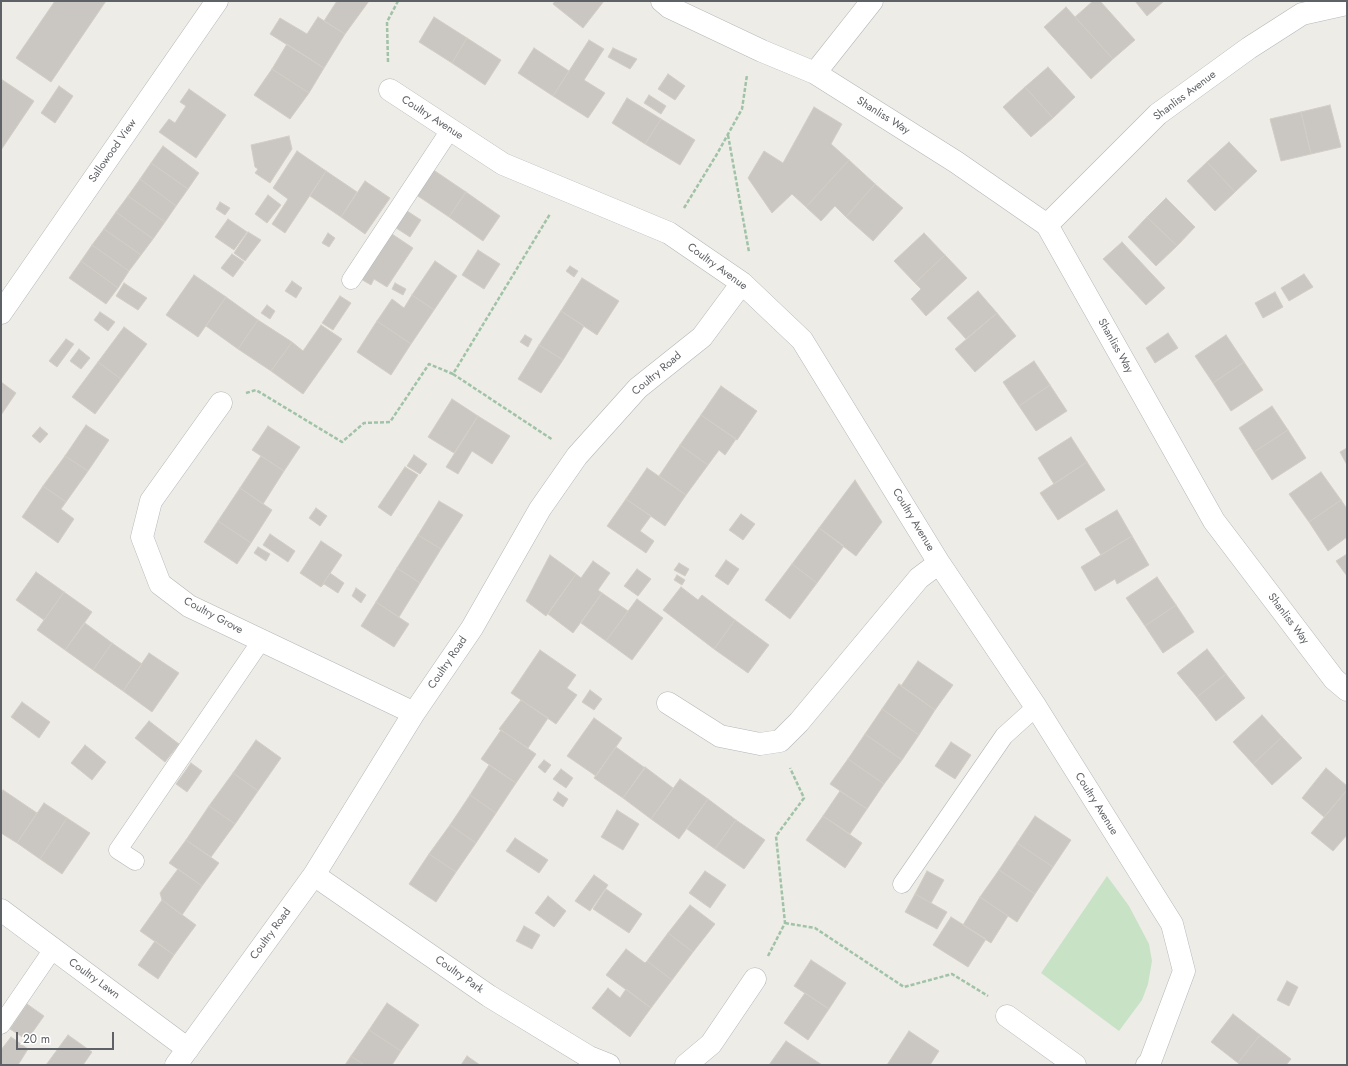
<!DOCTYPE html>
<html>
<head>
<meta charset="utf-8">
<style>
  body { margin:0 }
  #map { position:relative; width:1348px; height:1066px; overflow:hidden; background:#eeece6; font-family:Jost,sans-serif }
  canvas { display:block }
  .frame { position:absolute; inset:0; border:2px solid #5e6165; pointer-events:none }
  .scale { position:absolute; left:16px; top:1032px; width:98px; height:18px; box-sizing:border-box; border:2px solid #5e6165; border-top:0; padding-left:5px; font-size:12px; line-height:14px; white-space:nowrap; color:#5e6165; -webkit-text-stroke:3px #fff; paint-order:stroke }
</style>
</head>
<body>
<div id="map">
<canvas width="1348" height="1066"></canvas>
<div class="frame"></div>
<div class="scale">20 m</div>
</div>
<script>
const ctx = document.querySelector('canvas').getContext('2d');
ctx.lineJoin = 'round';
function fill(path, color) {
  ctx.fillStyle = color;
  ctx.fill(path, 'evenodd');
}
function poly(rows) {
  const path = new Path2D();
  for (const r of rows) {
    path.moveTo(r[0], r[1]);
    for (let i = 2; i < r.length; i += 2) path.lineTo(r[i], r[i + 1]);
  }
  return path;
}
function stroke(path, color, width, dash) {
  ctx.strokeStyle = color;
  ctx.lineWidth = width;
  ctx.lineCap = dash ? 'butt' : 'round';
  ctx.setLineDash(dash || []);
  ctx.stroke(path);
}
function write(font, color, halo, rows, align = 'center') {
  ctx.font = font + ' Jost,sans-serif';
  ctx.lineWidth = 3;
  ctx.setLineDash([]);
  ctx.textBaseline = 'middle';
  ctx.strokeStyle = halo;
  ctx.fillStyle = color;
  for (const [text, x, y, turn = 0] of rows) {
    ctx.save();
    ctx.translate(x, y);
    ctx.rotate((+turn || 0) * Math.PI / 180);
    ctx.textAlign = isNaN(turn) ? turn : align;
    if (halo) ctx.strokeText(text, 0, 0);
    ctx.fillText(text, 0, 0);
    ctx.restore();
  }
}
fill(poly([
  [1107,876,1129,906,1149,944,1152,961,1148,984,1142,1000,1119,1031,1041,973]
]), '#c8e2c6');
const building = poly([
  [55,1,106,1,51,82,16,58,55,1],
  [337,1,369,1,345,34,324,21,337,1],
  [555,1,604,1,583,28,553,4,555,1],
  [1093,1,1100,1,1135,40,1113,59,1075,17,1093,1],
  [1135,1,1164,1,1147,16,1135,1],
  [1066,7,1113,59,1091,79,1044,27,1066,7],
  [318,17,345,34,324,68,270,34,280,18,307,34,318,17],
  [434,17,467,38,452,63,419,42,434,17],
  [467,38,501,60,485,85,452,63,467,38],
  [589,40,604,49,584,80,605,93,588,118,553,96,589,40],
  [287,44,324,68,309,93,272,69,287,44],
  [534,48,569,71,553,96,518,73,534,48],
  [613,48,637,59,630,69,608,57,613,48],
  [1048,67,1075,97,1053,118,1025,87,1048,67],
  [272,69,309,93,290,119,254,95,272,69],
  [668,74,685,86,675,100,658,89,668,74],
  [1,79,34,101,1,150,1,79],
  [59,86,73,96,55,123,41,113,59,86],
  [1025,87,1053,118,1031,137,1003,107,1025,87],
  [189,89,226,115,196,158,159,132,169,119,175,123,186,106,180,102,189,89],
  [649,95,666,106,661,114,644,103,649,95],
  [627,98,661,119,645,144,612,123,627,98],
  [1330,105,1341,147,1311,154,1301,112,1330,105],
  [814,107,842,124,831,144,849,160,806,207,792,194,772,213,748,178,764,151,783,163,814,107],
  [1301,112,1311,154,1281,161,1270,119,1301,112],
  [661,119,695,140,680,165,645,144,661,119],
  [289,136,292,149,270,183,255,173,258,169,255,167,251,145,289,136],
  [1229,142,1257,171,1235,192,1207,162,1229,142],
  [163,146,199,173,188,189,151,163,163,146],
  [297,151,326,171,285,233,272,224,288,199,273,188,297,151],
  [849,160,875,184,846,217,835,206,821,221,806,207,849,160],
  [1207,162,1235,192,1215,211,1187,181,1207,162],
  [151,163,188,189,176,206,140,179,151,163],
  [432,169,466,192,449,217,415,194,432,169],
  [326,171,357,192,341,217,310,196,326,171],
  [140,179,176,206,165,222,128,196,140,179],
  [365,181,390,198,365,234,341,217,365,181],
  [875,184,903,208,873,241,846,217,875,184],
  [466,192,500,216,483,241,449,217,466,192],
  [268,195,281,205,267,223,255,214,268,195],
  [128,196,165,222,153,239,116,212,128,196],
  [1166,198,1195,227,1177,246,1147,217,1166,198],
  [220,202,230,208,225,215,216,209,220,202],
  [404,209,421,220,410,237,393,226,404,209],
  [116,212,153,239,141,255,104,229,116,212],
  [1147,217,1177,246,1156,266,1128,237,1147,217],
  [228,219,247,232,234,250,215,237,228,219],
  [104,229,141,255,129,271,92,245,104,229],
  [248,232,261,240,245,261,234,253,248,232],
  [389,232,413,248,387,287,374,279,371,285,359,278,389,232],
  [328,233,335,238,329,247,322,243,328,233],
  [924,233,945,255,915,283,894,261,924,233],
  [1122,242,1165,288,1146,305,1103,259,1122,242],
  [92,245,129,271,118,288,81,261,92,245],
  [478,250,500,264,484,289,462,275,478,250],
  [232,254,244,262,233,277,221,268,232,254],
  [945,255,967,278,926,316,911,299,921,289,915,283,945,255],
  [81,261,118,288,106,304,69,278,81,261],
  [435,261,457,276,434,310,412,295,435,261],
  [570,266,578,271,574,277,566,271,570,266],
  [1304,274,1313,287,1289,301,1281,288,1304,274],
  [194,275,226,297,198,337,166,315,194,275],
  [582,278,619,301,597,335,561,311,582,278],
  [292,281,302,288,296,298,285,291,292,281],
  [124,283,147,298,138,310,116,296,124,283],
  [395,283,406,289,403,295,392,289,395,283],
  [978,291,997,313,966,339,947,318,978,291],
  [1275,292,1283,307,1263,318,1255,303,1275,292],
  [412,295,434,310,411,344,377,321,392,299,404,308,412,295],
  [340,296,351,303,333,330,322,323,340,296],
  [226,297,258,320,238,349,206,326,226,297],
  [267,305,275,311,270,319,261,313,267,305],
  [561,311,584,326,563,360,539,345,561,311],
  [100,312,115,322,108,331,94,320,100,312],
  [997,313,1016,336,975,372,955,349,997,313],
  [258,320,292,342,271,371,238,349,258,320],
  [377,321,411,344,391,375,357,352,377,321],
  [321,325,342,339,303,394,271,371,292,342,303,351,321,325],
  [124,327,147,344,121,379,98,362,124,327],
  [1168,333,1178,348,1155,363,1146,348,1168,333],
  [525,335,532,339,528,347,520,342,525,335],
  [1226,335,1244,362,1213,383,1195,356,1226,335],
  [66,339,74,344,57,367,49,361,66,339],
  [539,345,563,360,541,393,518,379,539,345],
  [79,349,90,358,81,369,70,361,79,349],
  [1034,361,1050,385,1019,406,1003,382,1034,361],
  [98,362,121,379,95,414,72,397,98,362],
  [1244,362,1263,390,1231,411,1213,383,1244,362],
  [1,382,16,393,1,415,1,382],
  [1050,385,1067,411,1036,431,1019,406,1050,385],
  [721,386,757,411,737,440,701,415,721,386],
  [452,399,478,416,454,453,428,437,452,399],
  [1272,406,1288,430,1254,452,1239,428,1272,406],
  [701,415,736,439,725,455,719,450,708,465,680,445,701,415],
  [478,416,510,436,492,464,472,451,458,474,446,467,478,416],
  [86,425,109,440,88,471,65,456,86,425],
  [268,426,300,447,284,471,252,450,268,426],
  [40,427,48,434,40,443,32,436,40,427],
  [1288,430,1306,458,1272,480,1254,452,1288,430],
  [1071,437,1087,462,1054,484,1038,458,1071,437],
  [680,445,708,465,686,495,659,476,680,445],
  [1347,448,1347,465,1340,452,1347,448],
  [414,455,427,464,420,474,407,466,414,455],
  [65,456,88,471,66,502,43,486,65,456],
  [261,456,284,471,263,504,240,488,261,456],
  [1087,462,1105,490,1058,520,1040,493,1087,462],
  [405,467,418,475,391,516,378,507,405,467],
  [647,468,686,495,665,526,626,499,647,468],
  [1321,472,1341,500,1309,522,1289,494,1321,472],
  [855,480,882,522,856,556,819,528,855,480],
  [43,486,66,502,61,509,74,519,58,543,22,517,43,486],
  [240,488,272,510,251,543,218,521,240,488],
  [626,499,651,516,640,531,654,541,646,553,607,526,626,499],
  [1341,500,1347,509,1347,537,1328,551,1309,522,1341,500],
  [439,501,463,515,441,549,418,535,439,501],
  [316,508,327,516,320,526,309,518,316,508],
  [1117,510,1132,536,1101,555,1085,529,1117,510],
  [741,514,755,524,743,540,729,530,741,514],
  [218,521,251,543,237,564,204,542,218,521],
  [819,528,844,546,817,583,792,564,819,528],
  [270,534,295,551,288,562,263,545,270,534],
  [418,535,441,549,420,583,397,568,418,535],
  [1132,536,1149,565,1117,584,1115,579,1095,591,1081,567,1132,536],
  [321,541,342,555,321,587,300,573,321,541],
  [258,547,270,554,266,561,254,553,258,547],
  [1347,554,1347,576,1336,561,1347,554],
  [550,555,576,574,546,616,526,601,550,555],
  [726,560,739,569,728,585,715,576,726,560],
  [593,561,610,573,598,590,602,593,573,633,548,614,576,574,581,578,593,561],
  [679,563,689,569,685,576,674,570,679,563],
  [792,564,817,583,790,619,765,600,792,564],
  [397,568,420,583,399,617,376,602,397,568],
  [637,569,651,579,638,596,624,586,637,569],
  [36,572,64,592,44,620,16,600,36,572],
  [330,573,344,583,338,593,324,584,321,587,330,573],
  [677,575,685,580,682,585,674,580,677,575],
  [1157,577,1176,605,1145,626,1126,598,1157,577],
  [681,587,698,600,702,595,735,620,714,649,663,610,681,587],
  [356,588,366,595,361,603,352,596,356,588],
  [64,592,92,612,65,650,37,630,64,592],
  [602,593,628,611,606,641,581,623,602,593],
  [637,599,663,618,632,660,606,641,637,599],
  [376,602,409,624,394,647,361,626,376,602],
  [1176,605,1194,632,1163,653,1145,626,1176,605],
  [735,620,769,645,748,673,714,649,735,620],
  [85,623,112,643,93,670,65,650,85,623],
  [112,643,142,664,123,691,93,670,112,643],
  [1207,649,1226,674,1197,697,1177,673,1207,649],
  [540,650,576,675,567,688,577,695,556,724,511,693,540,650],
  [149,653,179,673,152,712,123,691,149,653],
  [918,661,953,685,935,710,901,686,918,661],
  [1226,674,1245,698,1216,721,1197,697,1226,674],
  [899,684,935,710,919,735,882,709,899,684],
  [590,690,602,699,594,710,582,702,590,690],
  [521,700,548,718,528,748,499,729,521,700],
  [22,702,50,722,39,738,11,717,22,702],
  [882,709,919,735,902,760,865,734,882,709],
  [1262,715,1282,737,1253,764,1233,742,1262,715],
  [594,718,622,738,596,776,567,756,594,718],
  [149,721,179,744,165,762,135,738,149,721],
  [501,730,536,754,516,783,481,759,501,730],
  [865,734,902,760,884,784,848,759,865,734],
  [1282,737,1302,758,1272,785,1253,764,1282,737],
  [256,740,281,758,258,791,233,773,256,740],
  [951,742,971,755,955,779,935,766,951,742],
  [85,745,106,762,92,780,71,763,85,745],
  [616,747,645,768,623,798,594,778,616,747],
  [848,759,884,784,867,809,830,784,848,759],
  [544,760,551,765,545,773,538,767,544,760],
  [191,763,202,771,187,792,176,784,191,763],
  [489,765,516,783,496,813,470,795,489,765],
  [645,767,673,788,651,819,623,798,645,767],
  [1326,768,1347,786,1347,790,1324,817,1302,798,1326,768],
  [561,769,573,778,566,788,553,779,561,769],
  [233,773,258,791,235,824,209,806,233,773],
  [680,779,708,799,679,839,651,819,680,779],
  [3,790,37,813,17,843,1,833,1,793,3,790],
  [1347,790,1347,835,1333,851,1311,833,1347,790],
  [840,791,867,809,850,834,823,816,840,791],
  [558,792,568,799,563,807,553,800,558,792],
  [470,795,496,813,476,843,450,825,470,795],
  [708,799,736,820,715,849,687,829,708,799],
  [44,803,67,818,40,859,17,843,44,803],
  [209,806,235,824,211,857,186,840,209,806],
  [617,810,639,824,623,850,601,837,617,810],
  [823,816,862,843,845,868,806,840,823,816],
  [1035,816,1071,840,1053,867,1017,843,1035,816],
  [67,818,90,833,62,874,40,859,67,818],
  [736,820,765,840,744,869,715,849,736,820],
  [450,825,476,843,456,872,429,854,450,825],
  [515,838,548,860,539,873,506,851,515,838],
  [186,840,219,863,202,886,169,863,186,840],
  [1017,843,1053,867,1035,894,999,870,1017,843],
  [429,854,456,872,436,902,409,884,429,854],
  [178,869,202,886,182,915,162,900,160,893,178,869],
  [999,870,1035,894,1017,922,980,897,999,870],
  [705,871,726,885,710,908,689,893,705,871],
  [927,871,944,880,931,903,915,894,927,871],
  [594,875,608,885,590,911,575,901,594,875],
  [606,889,642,914,629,933,593,909,606,889],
  [915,894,947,912,937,929,905,912,915,894],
  [548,896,566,911,554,927,535,913,548,896],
  [980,897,1008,916,991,943,963,925,980,897],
  [162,900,196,925,174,955,140,931,162,900],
  [690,905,715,924,693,952,668,933,690,905],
  [951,917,986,939,968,967,933,945,951,917],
  [524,926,540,935,532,949,516,941,524,926],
  [668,933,693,952,672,980,647,961,668,933],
  [155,941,174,955,158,979,138,965,155,941],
  [626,949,645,963,647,961,672,980,651,1008,606,975,626,949],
  [811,960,846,983,829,1009,794,986,811,960],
  [1287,981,1298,987,1289,1006,1277,1000,1287,981],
  [608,988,620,998,626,989,651,1008,630,1037,592,1008,608,988],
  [805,993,829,1009,808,1040,784,1023,805,993],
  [387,1003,419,1025,401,1051,369,1030,387,1003],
  [27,1004,44,1016,27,1040,10,1029,27,1004],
  [1233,1014,1260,1035,1238,1063,1211,1042,1233,1014],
  [369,1030,401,1051,392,1065,364,1065,351,1056,369,1030],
  [909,1031,939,1051,930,1065,887,1065,909,1031],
  [68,1035,92,1052,83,1065,46,1065,68,1035],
  [1260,1035,1291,1059,1286,1065,1240,1065,1238,1063,1260,1035],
  [11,1037,28,1049,18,1065,1,1065,1,1050,11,1037],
  [786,1041,822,1065,769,1065,786,1041],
  [351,1056,364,1065,345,1065,351,1056],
  [467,1056,480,1065,461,1065,467,1056]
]);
fill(building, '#cac7c3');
stroke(building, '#d2cdc5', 1);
const service = poly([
  [351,280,450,130],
  [135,861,118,850,261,641],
  [902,884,1004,736,1036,707],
  [1,1025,53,949]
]);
const minor = poly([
  [662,1,669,7,762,51,815,73,956,162,1047,225,1214,521,1334,679,1347,690],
  [815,73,872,1],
  [390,90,503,164,669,233,742,283,802,340,939,563,1036,707,1172,924,1184,971,1150,1062,1147,1065],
  [1047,225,1158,114,1249,48,1302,14,1347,4],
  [1,313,217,1],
  [221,403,151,501,142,537,160,584,189,606,414,713],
  [668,703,720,736,760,744,780,741,799,722,919,578,939,563],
  [314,875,489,996,589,1057,609,1065],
  [1,910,188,1049],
  [1007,1016,1075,1065],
  [176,1065,314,875,414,713,472,628,540,509,577,456,638,388,702,337,742,283],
  [686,1065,711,1044,755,979]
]);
stroke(service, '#b3b6b9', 19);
stroke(minor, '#b3b6b9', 23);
stroke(poly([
  [388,62,387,22,398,1],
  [728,135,749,252],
  [684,208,717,154,742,109,747,75],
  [453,374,553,440],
  [246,393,256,390,342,442,364,423,390,422,429,364,453,374,550,214],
  [785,923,815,928,904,987,952,974,988,996],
  [768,956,785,923,776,836,804,798,790,768]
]), '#a0c3a7', 2.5, [4, 2]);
stroke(service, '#fff', 18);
stroke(minor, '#fff', 22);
write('11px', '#5e6165', '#fff', [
  ["Shanliss Avenue",1185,96,-37],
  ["Shanliss Way",883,116,32],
  ["Coultry Avenue",432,118,33],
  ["Sallowood View",113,151,-55],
  ["Coultry Avenue",717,267,36],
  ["Shanliss Way",1115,346,61],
  ["Coultry Road",657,374,-40],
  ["Coultry Avenue",913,520,59],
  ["Coultry Grove",213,616,28],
  ["Shanliss Way",1288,619,53],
  ["Coultry Road",448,663,-56],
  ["Coultry Avenue",1096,804,58],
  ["Coultry Road",271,934,-54],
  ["Coultry Park",459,975,35],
  ["Coultry Lawn",94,979,36]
]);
</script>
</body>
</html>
